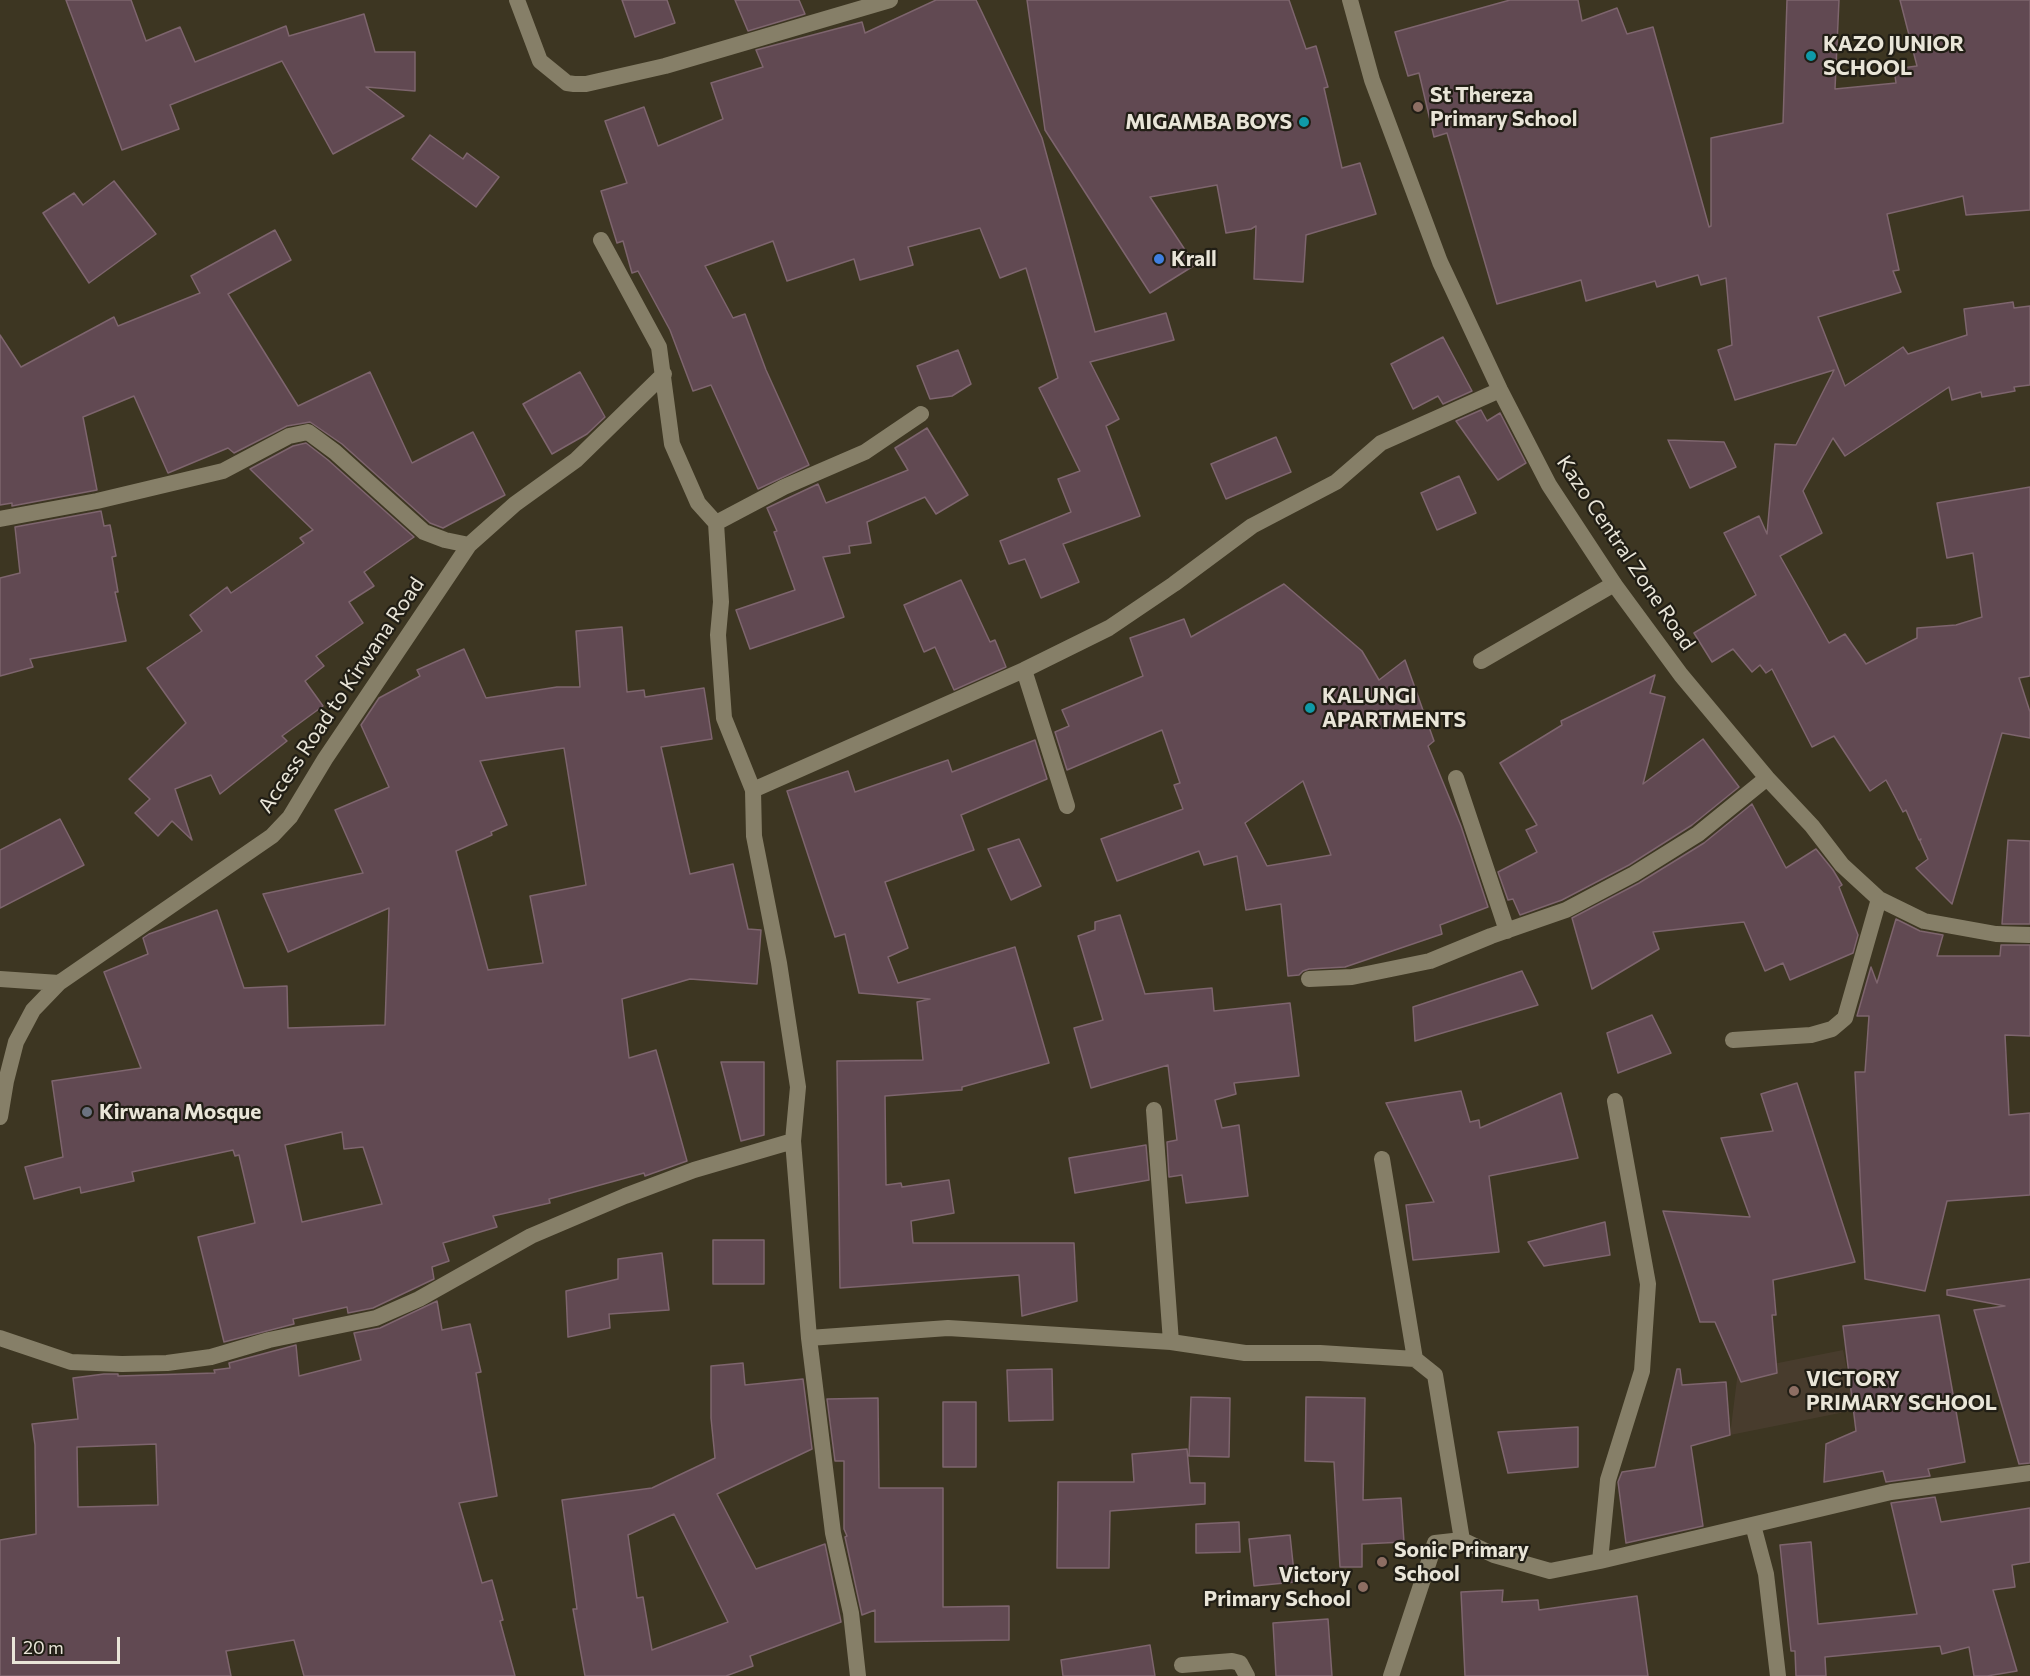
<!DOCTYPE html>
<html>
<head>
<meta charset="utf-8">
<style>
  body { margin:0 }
  #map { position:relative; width:2030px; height:1676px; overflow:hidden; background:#3d3622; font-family:Commissioner,sans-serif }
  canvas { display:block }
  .scale { position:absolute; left:12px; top:1637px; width:108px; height:27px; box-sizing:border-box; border:3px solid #e9e5d8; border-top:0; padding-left:8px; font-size:18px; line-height:21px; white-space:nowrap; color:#e9e5d8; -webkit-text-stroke:4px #211e15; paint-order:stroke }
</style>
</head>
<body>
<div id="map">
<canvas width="2030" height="1676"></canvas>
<div class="scale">20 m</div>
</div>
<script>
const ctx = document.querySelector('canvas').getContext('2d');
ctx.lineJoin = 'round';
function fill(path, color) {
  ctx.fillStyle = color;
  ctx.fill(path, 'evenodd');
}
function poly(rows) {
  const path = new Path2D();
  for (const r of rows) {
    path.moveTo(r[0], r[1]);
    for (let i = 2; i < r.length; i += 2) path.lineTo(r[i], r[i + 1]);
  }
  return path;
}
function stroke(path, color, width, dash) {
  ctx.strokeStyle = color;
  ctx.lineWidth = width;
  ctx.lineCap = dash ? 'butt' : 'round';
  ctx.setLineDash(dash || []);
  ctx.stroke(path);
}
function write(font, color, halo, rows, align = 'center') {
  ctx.font = font + ' Commissioner,sans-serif';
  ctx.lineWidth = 4.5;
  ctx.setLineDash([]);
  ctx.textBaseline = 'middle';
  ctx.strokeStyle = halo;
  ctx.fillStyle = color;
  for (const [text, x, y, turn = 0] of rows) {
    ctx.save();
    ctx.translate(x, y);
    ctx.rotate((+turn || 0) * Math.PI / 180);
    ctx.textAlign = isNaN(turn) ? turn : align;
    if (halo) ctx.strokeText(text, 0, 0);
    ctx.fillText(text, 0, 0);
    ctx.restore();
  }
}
fill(poly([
  [1843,1350,1855,1410,1730,1435,1738,1371]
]), '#483c2d');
const building = poly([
  [66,0,131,0,146,41,180,27,195,62,286,26,289,36,364,14,375,52,415,52,415,91,366,87,404,116,333,154,282,61,170,105,179,129,122,150,66,0],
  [622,0,667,0,675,23,635,37,622,0],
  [735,0,799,0,805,14,748,31,735,0],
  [936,0,976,0,1042,138,1095,332,1166,313,1174,340,1090,362,1119,419,1106,426,1140,516,1063,544,1079,582,1041,598,1025,559,1009,564,1000,541,1071,512,1058,479,1080,471,1039,388,1058,378,1026,268,1000,278,980,228,908,247,913,265,860,280,854,259,787,281,773,241,705,266,733,318,745,314,766,370,809,465,758,489,711,385,693,391,670,330,638,271,632,273,623,241,617,243,601,191,627,183,605,121,644,107,658,146,723,119,711,83,763,67,756,50,862,22,865,33,936,0],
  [1027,0,1289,0,1306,49,1316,46,1328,87,1324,88,1342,168,1360,163,1376,214,1306,235,1303,282,1254,279,1256,226,1251,229,1226,233,1217,185,1150,197,1195,265,1150,293,1045,130,1027,0],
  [1510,0,1578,0,1582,21,1617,8,1627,34,1653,27,1709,227,1711,226,1711,138,1783,123,1787,0,1839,0,1835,89,1896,83,1894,69,1917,66,1900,0,2030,0,2030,210,1966,215,1963,196,1887,214,1899,270,1893,271,1901,292,1818,317,1845,386,1903,347,1908,354,1967,335,1964,309,2013,302,2014,308,2030,306,2030,385,2014,387,2015,391,1982,397,1981,392,1952,400,1949,387,1845,456,1833,438,1803,491,1822,533,1780,556,1829,643,1845,634,1866,664,1917,638,1917,628,1956,625,1982,617,1973,553,1947,558,1937,503,2030,487,2030,676,2019,678,2030,712,2030,738,2002,733,1952,904,1916,868,1928,859,1920,841,1921,839,1919,840,1906,810,1903,812,1886,780,1870,791,1834,736,1812,747,1772,669,1766,673,1760,665,1752,672,1733,649,1712,662,1694,633,1756,595,1724,533,1759,516,1767,534,1775,444,1796,445,1834,370,1735,400,1718,350,1732,345,1726,278,1701,285,1698,275,1657,287,1655,281,1586,301,1581,280,1497,304,1447,133,1434,137,1419,73,1408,76,1395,32,1510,0],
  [430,135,463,159,467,153,499,177,476,207,412,159,430,135],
  [114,181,156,234,89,283,43,213,74,193,83,205,114,181],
  [275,230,291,260,228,294,298,406,370,372,412,463,473,432,505,495,443,528,430,523,342,444,310,422,287,426,234,453,228,448,168,473,134,396,83,417,97,490,12,506,12,503,0,505,0,335,21,367,114,317,118,326,200,293,191,276,275,230],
  [1443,337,1472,391,1443,404,1438,396,1413,409,1391,364,1443,337],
  [958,350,971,384,952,396,930,399,917,366,958,350],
  [580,372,605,417,587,434,552,454,523,404,580,372],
  [1481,410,1487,421,1500,413,1526,463,1498,480,1456,421,1481,410],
  [927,428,968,495,936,514,925,497,867,522,871,543,849,546,850,553,823,557,844,617,750,649,736,610,795,590,774,532,777,531,767,508,818,484,826,503,908,470,895,448,927,428],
  [1276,437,1291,472,1226,499,1211,464,1276,437],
  [1668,440,1724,442,1736,467,1690,488,1668,440],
  [306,443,328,460,414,537,364,572,374,586,349,602,363,623,316,656,324,666,305,681,323,706,282,736,287,741,220,794,211,775,175,789,192,840,172,821,158,836,135,813,150,799,129,779,186,723,147,668,202,631,190,615,227,587,231,593,304,543,300,538,313,530,250,469,293,446,306,443],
  [1459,476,1476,513,1437,530,1421,493,1459,476],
  [101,511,104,526,110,525,116,556,112,557,118,592,115,592,126,641,30,659,33,667,0,676,0,578,20,573,15,527,101,511],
  [961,580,990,642,995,640,1006,667,954,690,935,647,924,652,904,605,961,580],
  [1284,584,1362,651,1379,680,1405,660,1434,741,1428,746,1461,826,1488,907,1440,925,1442,934,1345,967,1309,969,1303,971,1299,975,1288,976,1281,904,1246,910,1237,856,1204,865,1199,851,1117,881,1101,839,1183,809,1174,785,1180,783,1162,730,1067,770,1055,732,1069,726,1062,710,1143,676,1130,638,1184,619,1191,637,1284,584],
  [1303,781,1331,855,1267,866,1245,823,1303,781],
  [622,627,627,692,644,690,645,697,704,688,712,739,661,747,690,874,733,864,748,929,761,930,757,984,690,979,622,999,629,1058,656,1050,687,1161,645,1176,644,1173,549,1199,550,1203,493,1216,497,1227,443,1243,449,1261,432,1267,434,1279,373,1308,348,1313,347,1307,293,1319,294,1324,224,1342,198,1237,255,1223,239,1155,235,1156,233,1150,132,1172,134,1181,81,1193,80,1187,34,1199,25,1167,63,1157,52,1081,141,1068,104,972,148,954,143,938,149,934,217,910,244,988,287,986,288,1028,385,1025,389,908,288,952,263,894,363,873,335,810,389,787,361,725,379,698,420,676,417,670,464,649,486,698,557,687,580,687,576,631,622,627],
  [564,748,586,885,530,896,543,963,488,970,456,851,492,835,491,832,507,825,480,761,564,748],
  [342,1132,344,1149,363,1147,382,1204,302,1222,285,1145,342,1132],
  [1655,675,1650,693,1665,697,1643,784,1703,739,1739,787,1692,825,1629,865,1562,900,1520,915,1513,899,1508,900,1498,872,1537,852,1526,830,1537,825,1500,763,1562,725,1561,721,1655,675],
  [1035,740,1047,779,961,815,974,850,885,882,908,948,888,957,898,983,1015,947,1049,1063,962,1087,962,1090,885,1096,886,1185,901,1183,902,1187,949,1180,954,1213,911,1221,913,1243,1074,1243,1077,1301,1022,1316,1019,1275,840,1288,837,1061,923,1060,917,1002,930,999,859,993,845,934,835,937,787,791,848,771,855,792,948,760,952,772,1035,740],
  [1752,804,1786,868,1816,849,1833,870,1842,885,1839,887,1858,935,1853,953,1790,980,1783,963,1765,971,1744,922,1653,932,1659,949,1592,989,1572,918,1639,883,1704,843,1752,804],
  [60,819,84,865,0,908,0,850,60,819],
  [1019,839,1041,886,1011,900,988,849,1019,839],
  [2008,840,2030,841,2030,924,2002,924,2008,840],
  [1120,915,1145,994,1212,988,1214,1011,1290,1003,1299,1076,1234,1083,1236,1094,1215,1100,1222,1128,1239,1125,1248,1196,1186,1203,1182,1175,1169,1177,1167,1142,1177,1140,1168,1065,1091,1088,1074,1028,1103,1020,1078,936,1095,930,1095,922,1120,915],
  [1896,919,1920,931,1943,935,1937,956,2000,956,2001,945,2030,945,2030,1036,2005,1035,2009,1115,2030,1113,2030,1195,1947,1201,1925,1291,1865,1279,1855,1072,1865,1072,1869,1016,1857,1016,1871,967,1877,983,1896,919],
  [1522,971,1538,1005,1415,1041,1413,1007,1522,971],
  [1652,1015,1671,1053,1618,1073,1607,1033,1652,1015],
  [721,1062,764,1062,764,1135,741,1141,721,1062],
  [1797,1083,1855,1262,1773,1280,1776,1315,1772,1315,1777,1373,1741,1382,1715,1322,1700,1322,1663,1211,1750,1217,1721,1138,1773,1131,1761,1094,1797,1083],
  [1461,1091,1470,1122,1479,1120,1480,1128,1561,1093,1578,1158,1489,1176,1499,1252,1413,1260,1406,1205,1434,1202,1386,1103,1461,1091],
  [1146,1145,1149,1180,1075,1193,1069,1158,1146,1145],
  [1605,1222,1610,1255,1544,1266,1528,1242,1605,1222],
  [713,1240,764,1240,764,1284,713,1284,713,1240],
  [662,1253,669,1310,609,1314,610,1328,568,1337,566,1291,618,1279,618,1259,662,1253],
  [2030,1279,2030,1463,2019,1464,1974,1310,2005,1306,1947,1295,1947,1290,2030,1279],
  [437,1301,442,1330,470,1324,481,1372,476,1373,497,1496,459,1503,482,1583,492,1580,503,1620,500,1621,515,1676,304,1676,294,1640,226,1651,231,1676,0,1676,0,1540,36,1534,35,1445,32,1424,78,1419,73,1378,104,1374,118,1374,118,1376,215,1373,214,1370,230,1368,229,1363,296,1345,299,1376,361,1360,354,1333,380,1328,437,1301],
  [156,1444,158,1505,78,1507,77,1447,156,1444],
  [1939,1315,1965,1462,1928,1469,1930,1476,1886,1482,1883,1471,1824,1482,1826,1444,1856,1431,1843,1326,1939,1315],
  [743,1363,745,1385,803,1379,812,1449,717,1494,756,1569,825,1544,841,1622,750,1656,753,1666,726,1676,585,1676,573,1609,577,1609,562,1500,652,1488,715,1458,711,1418,711,1366,743,1363],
  [674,1514,728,1622,652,1650,643,1597,637,1598,628,1535,674,1514],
  [1052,1369,1053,1420,1009,1421,1007,1370,1052,1369],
  [1677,1369,1680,1369,1682,1385,1726,1382,1730,1435,1691,1446,1703,1526,1626,1543,1618,1482,1622,1472,1655,1467,1677,1369],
  [1191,1397,1230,1398,1229,1457,1189,1456,1191,1397],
  [1306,1397,1365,1398,1363,1500,1401,1498,1404,1542,1362,1544,1362,1567,1340,1567,1334,1462,1305,1461,1306,1397],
  [878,1398,879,1488,943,1488,943,1607,1009,1606,1009,1640,875,1642,875,1610,862,1615,845,1537,847,1536,844,1529,844,1461,835,1461,827,1399,878,1398],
  [943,1402,976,1402,976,1467,943,1467,943,1402],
  [1578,1427,1578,1467,1508,1473,1498,1432,1578,1427],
  [1187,1449,1190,1483,1205,1483,1205,1504,1110,1511,1109,1568,1057,1568,1058,1482,1134,1482,1132,1454,1187,1449],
  [1935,1497,1941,1522,2030,1508,2030,1562,2012,1565,2015,1587,1993,1590,2017,1671,1987,1676,1974,1676,1969,1647,1942,1654,1940,1646,1825,1657,1826,1676,1796,1676,1795,1651,1791,1651,1780,1545,1811,1542,1818,1624,1917,1614,1891,1503,1935,1497],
  [1239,1522,1240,1552,1196,1553,1196,1524,1239,1522],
  [1290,1535,1295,1582,1254,1586,1249,1539,1290,1535],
  [1503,1590,1502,1602,1538,1600,1539,1610,1637,1596,1648,1676,1465,1676,1461,1592,1503,1590],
  [1328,1619,1332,1676,1276,1676,1273,1623,1328,1619],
  [1150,1645,1155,1676,1063,1676,1061,1660,1150,1645]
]);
fill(building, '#614952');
stroke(building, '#7e656e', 1.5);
stroke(poly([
  [1481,661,1614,584]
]), '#867f68', 16);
stroke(poly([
  [517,0,540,61,567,83,574,84,586,84,665,66,890,0],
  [1350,0,1372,80,1440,262,1500,390,1549,485,1614,584,1681,675,1767,778,1812,826,1842,865,1879,899,1924,921,1996,934,2030,935],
  [601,240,659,347,672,444,698,503,716,523,721,602,718,635,724,718,753,790,754,836,779,963,798,1087,793,1141,809,1338,833,1533,851,1613,858,1676],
  [0,519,97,501,223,471,289,436,308,432,335,452,424,532,445,540,469,545],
  [716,523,784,487,865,452,921,414],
  [1024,670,1067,806],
  [1456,778,1507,931],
  [753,790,1024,670,1109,628,1174,584,1252,526,1336,482,1381,443,1500,390],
  [0,979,59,983],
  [1309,979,1352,977,1430,961,1491,936,1566,910,1634,874,1698,834,1767,778],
  [1733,1040,1811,1035,1832,1029,1845,1018,1879,899],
  [1154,1110,1171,1342],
  [0,1117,6,1081,16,1042,33,1010,59,983,272,836,290,817,325,759,469,545,515,504,576,460,664,374],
  [1382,1159,1415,1359],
  [0,1338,71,1362,122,1364,167,1363,211,1357,269,1340,376,1318,419,1299,531,1236,625,1196,694,1170,793,1141],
  [809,1338,948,1328,1171,1342,1245,1353,1320,1353,1415,1359,1435,1375,1462,1540],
  [1753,1525,1766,1574,1778,1676],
  [1600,1561,1608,1480,1642,1371,1648,1284,1615,1101],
  [1182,1665,1232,1661,1240,1663,1247,1676],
  [1391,1676,1435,1543,1462,1540,1494,1555,1550,1571,1600,1561,1891,1492,2030,1473]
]), '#867f68', 16);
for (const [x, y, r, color] of [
  [1811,56,6,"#0f9aa8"],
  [1418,107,6,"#8d6e63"],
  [1304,122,6,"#0f9aa8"],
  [1159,259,6,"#3f7fe0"],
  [1310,708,6,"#0f9aa8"],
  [87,1112,6,"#6b7280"],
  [1794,1391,6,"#8d6e63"],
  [1382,1562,6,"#8d6e63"],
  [1363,1587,6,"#8d6e63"]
]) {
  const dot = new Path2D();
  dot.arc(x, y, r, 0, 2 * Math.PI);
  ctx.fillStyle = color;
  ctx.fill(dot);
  stroke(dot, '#211e15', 2);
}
write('bold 21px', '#e9e5d8', '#211e15', [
  ["KAZO JUNIOR",1823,44],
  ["SCHOOL",1823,68],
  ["St Thereza",1430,95],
  ["Primary School",1430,119],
  ["MIGAMBA BOYS",1292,122,"right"],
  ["Krall",1171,259],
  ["KALUNGI",1322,696],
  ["APARTMENTS",1322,720],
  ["Kirwana Mosque",99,1112],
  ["VICTORY",1806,1379],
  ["PRIMARY SCHOOL",1806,1403],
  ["Sonic Primary",1394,1550],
  ["School",1394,1574],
  ["Victory",1351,1575,"right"],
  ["Primary School",1351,1599,"right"]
], 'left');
write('21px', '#e9e5d8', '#211e15', [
  ["Kazo Central Zone Road",1626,553,56],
  ["Access Road to Kirwana Road",341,695,-56]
]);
</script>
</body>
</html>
